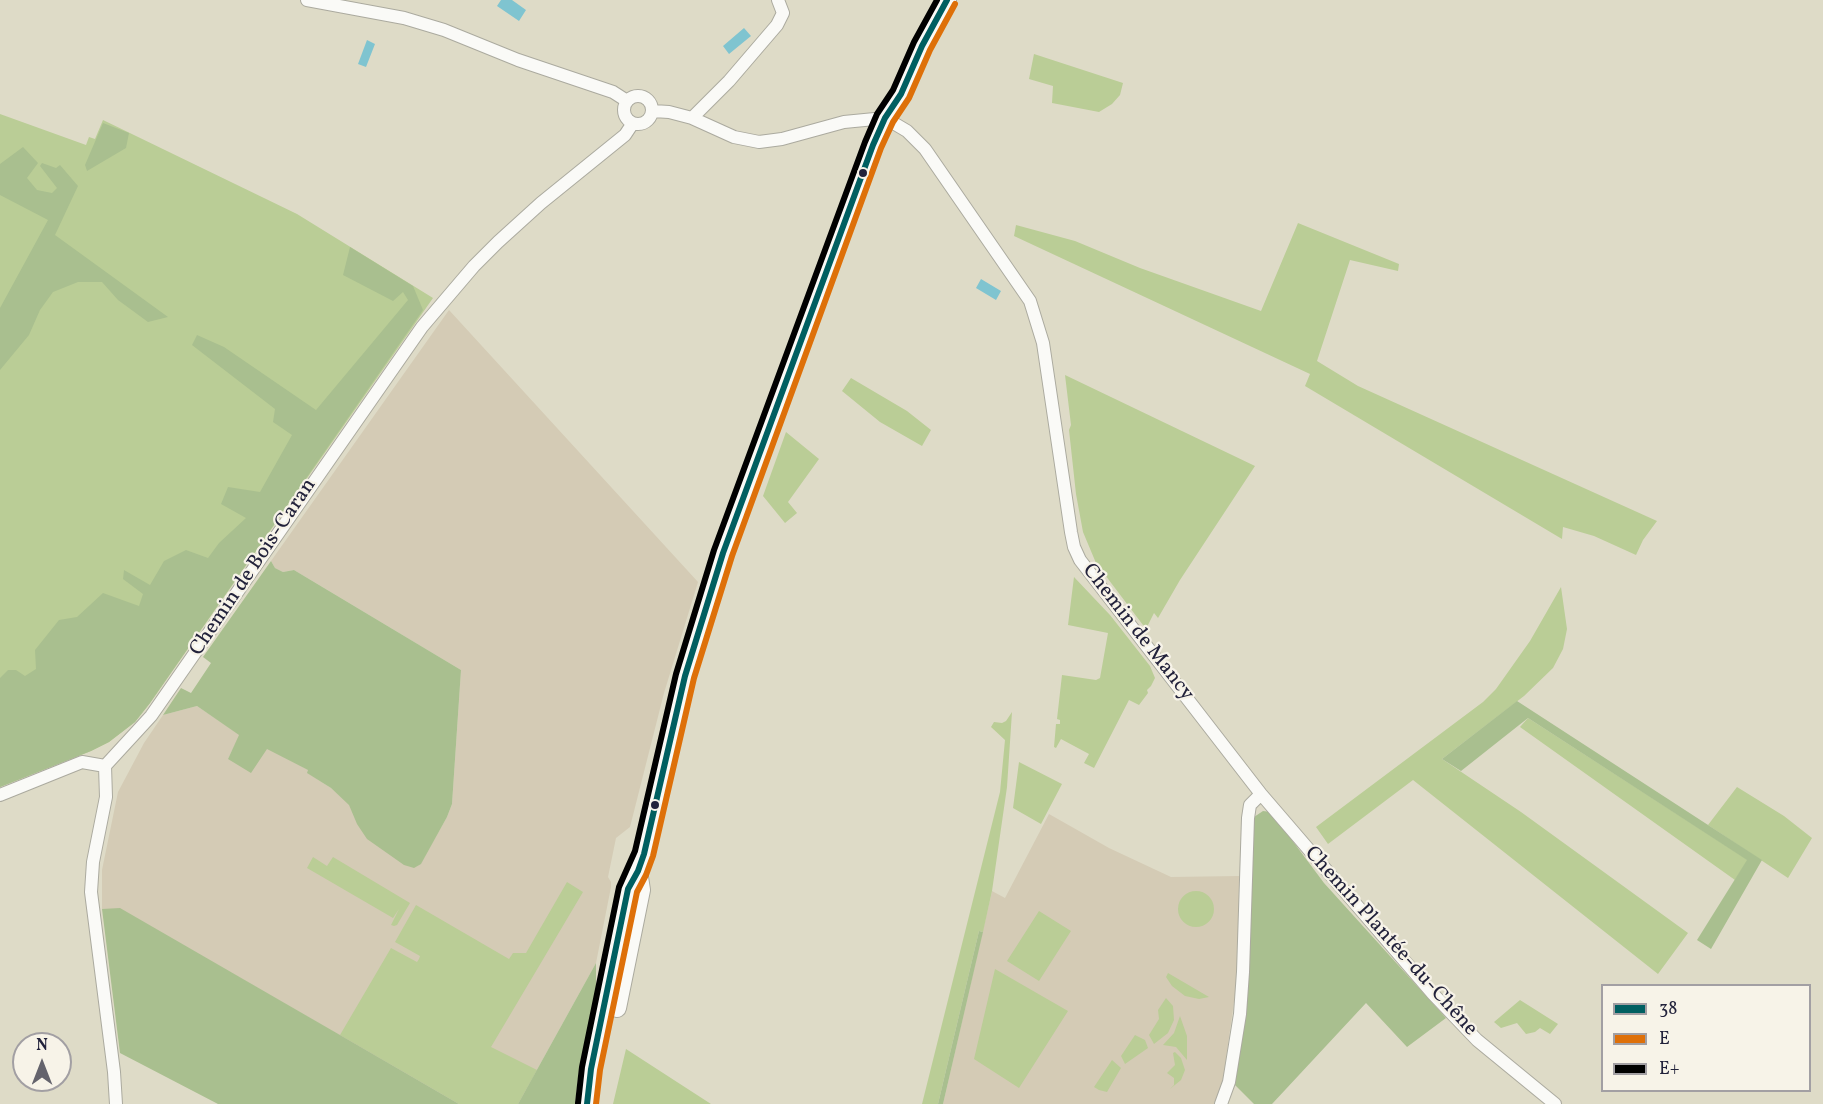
<!DOCTYPE html>
<html>
<head>
<meta charset="utf-8">
<style>
  body { margin:0 }
  #map { position:relative; width:1823px; height:1104px; overflow:hidden; background:#dedbc7; font-family:Vollkorn,serif }
  canvas { display:block }
  .legend { position:absolute; left:1601px; top:984px; width:210px; height:108px; box-sizing:border-box; background:#f7f3e8; border:2px solid #a29fa3; margin:0; padding:8px 10px; list-style:none; font-size:18px; color:#22223b }
  .legend li { display:flex; align-items:center; gap:12px; height:30px }
  .legend b { width:30px; border:2px solid #a29fa3 }
  .north { position:absolute; left:12px; top:1032px; width:60px; height:60px; box-sizing:border-box; background:#f7f3e8; border:2px solid #a29fa3; border-radius:50%; rotate:0deg; font-size:16px; font-weight:700; line-height:24px; text-align:center; color:#22223b }
  .north::after { content:''; display:block; margin:auto; width:21px; height:27px; background:#64636c; clip-path:polygon(50% 0,100% 100%,50% 72%,0 100%) }
</style>
</head>
<body>
<div id="map">
<canvas width="1823" height="1104"></canvas>
<ul class="legend">
<li><b style="height:8px;background:#005f61"></b>38</li>
<li><b style="height:8px;background:#de7009"></b>E</li>
<li><b style="height:8px;background:#000"></b>E+</li>
</ul>
<div class="north">N</div>
</div>
<script>
const ctx = document.querySelector('canvas').getContext('2d');
ctx.lineJoin = 'round';
function fill(path, color) {
  ctx.fillStyle = color;
  ctx.fill(path, 'evenodd');
}
function poly(rows) {
  const path = new Path2D();
  for (const r of rows) {
    if (r.length === 3) {
      path.moveTo(r[0] + r[2], r[1]);
      path.arc(r[0], r[1], r[2], 0, 2 * Math.PI);
      continue;
    }
    path.moveTo(r[0], r[1]);
    for (let i = 2; i < r.length; i += 2) path.lineTo(r[i], r[i + 1]);
  }
  return path;
}
function stroke(path, color, width, dash) {
  ctx.strokeStyle = color;
  ctx.lineWidth = width;
  ctx.lineCap = dash ? 'butt' : 'round';
  ctx.setLineDash(dash || []);
  ctx.stroke(path);
}
function write(font, color, halo, rows, align = 'center') {
  ctx.font = font + ' Vollkorn,serif';
  ctx.lineWidth = 4.5;
  ctx.setLineDash([]);
  ctx.textBaseline = 'middle';
  ctx.strokeStyle = halo;
  ctx.fillStyle = color;
  for (const [text, x, y, turn = 0] of rows) {
    ctx.save();
    ctx.translate(x, y);
    ctx.rotate((+turn || 0) * Math.PI / 180);
    ctx.textAlign = isNaN(turn) ? turn : align;
    if (halo) ctx.strokeText(text, 0, 0);
    ctx.fillText(text, 0, 0);
    ctx.restore();
  }
}
fill(poly([
  [449,310,698,582,664,693,630,827,616,838,608,877,611,882,611,887,596,963,518,1104,459,1104,120,909,102,909,102,870,118,792,144,743,163,715,197,706,240,735,228,759,267,748,309,770,308,773,331,788,421,863,447,817,452,804,461,670,294,570,283,572,275,568,271,561],
  [1049,814,1109,848,1171,877,1239,876,1238,973,1224,1073,1220,1093,1214,1104,943,1104,992,891,1005,898]
]), '#d4cbb5');
fill(poly([
  [1034,54,1123,83,1120,95,1112,104,1099,112,1052,103,1053,86,1029,79],
  [0,114,86,145,89,137,95,139,103,120,297,214,433,298,150,703,135,722,109,742,91,751,0,787],
  [1298,223,1399,264,1398,271,1350,260,1317,361,1358,386,1657,521,1643,540,1636,555,1594,536,1563,527,1562,539,1305,386,1310,374,1014,236,1016,225,1075,241,1140,268,1261,311],
  [1065,375,1255,466,1180,580,1158,618,1154,613,1146,629,1096,563,1083,532,1076,494,1069,430,1071,425],
  [851,378,907,411,931,430,922,446,880,422,842,391],
  [786,432,819,459,788,502,797,513,785,523,763,496],
  [1074,577,1110,615,1150,666,1155,678,1151,686,1147,690,1148,693,1139,705,1129,700,1094,768,1084,763,1089,754,1061,739,1056,748,1054,747,1056,724,1060,724,1060,720,1057,719,1062,675,1096,680,1100,678,1108,633,1068,625],
  [1561,587,1567,629,1563,649,1553,668,1524,696,1442,759,1521,812,1688,933,1658,974,1413,780,1328,844,1316,827,1483,702,1496,689,1530,641],
  [1012,712,1007,787,992,891,983,932,979,931,938,1104,922,1104,1000,792,1005,740,991,727,994,722,1002,723,1006,721],
  [1528,718,1748,860,1735,880,1520,727],
  [1019,762,1062,784,1041,824,1013,808],
  [1737,787,1784,816,1812,838,1788,878,1708,825],
  [313,857,327,866,333,857,410,903,397,925,394,926,391,925,399,909,393,918,307,868],
  [567,882,583,892,491,1047,537,1070,518,1104,459,1104,340,1035,391,948,417,962,419,959,420,956,395,942,416,905,509,959,513,953,526,953],
  [1196,909,18],
  [1039,911,1071,931,1039,981,1007,961],
  [995,969,1068,1011,1019,1088,974,1059],
  [1168,973,1209,997,1199,999,1185,996,1172,986,1166,977],
  [1166,998,1173,1006,1174,1020,1168,1033,1154,1044,1149,1035,1159,1019,1158,1010],
  [1520,1000,1558,1024,1550,1034,1540,1028,1535,1032,1526,1034,1517,1023,1501,1028,1494,1022],
  [1180,1016,1187,1036,1187,1060,1176,1047,1163,1045,1174,1033],
  [1135,1035,1145,1040,1148,1048,1125,1064,1121,1056],
  [626,1049,711,1104,613,1104],
  [1175,1052,1181,1058,1185,1070,1181,1080,1170,1089,1174,1085,1174,1078,1167,1073,1175,1065,1173,1053],
  [1112,1060,1121,1068,1107,1092,1099,1090,1094,1087]
]), '#bacd96');
fill(poly([
  [103,123,129,133,126,148,87,171,85,165],
  [23,147,38,163,27,178,37,190,52,193,57,188,40,166,42,163,56,168,60,165,78,186,55,235,168,317,148,322,118,300,102,282,78,282,53,292,40,310,29,335,0,370,0,308,48,220,0,195,0,164],
  [350,247,413,286,423,310,150,703,135,722,109,742,91,751,0,787,0,678,8,670,16,670,25,676,36,669,35,650,59,620,77,617,103,593,139,606,143,594,123,579,124,570,150,585,164,561,186,550,208,558,219,543,246,518,221,504,228,487,260,492,292,435,273,422,275,409,192,345,197,335,224,347,316,410,408,300,403,292,393,301,343,275],
  [271,561,275,568,283,572,294,570,461,670,452,804,447,817,421,864,414,868,404,865,367,839,357,824,349,805,331,788,307,773,308,770,267,749,251,773,228,759,239,735,197,706,163,715,181,688,191,693,211,663,203,657],
  [1517,701,1762,860,1711,949,1697,940,1747,860,1528,718,1461,771,1442,759],
  [1263,811,1271,812,1324,883,1446,1018,1407,1047,1366,1003,1272,1104,1254,1104,1235,1085,1246,1000,1254,817],
  [120,908,340,1035,459,1104,218,1104,120,1053,102,909],
  [979,931,983,932,943,1104,938,1104],
  [596,963,596,991,579,1070,575,1104,518,1104]
]), '#a9bf8f');
fill(poly([
  [501,0,512,0,526,10,519,21,497,6],
  [744,28,751,36,729,54,723,46],
  [367,40,375,44,366,67,358,64],
  [981,279,1001,291,996,300,976,288]
]), '#7fc4d0');
const minor = poly([
  [307,0,404,18,444,30,518,60,613,92,627,101],
  [638,110,14],
  [653,111,669,112,692,118,734,137,759,142,782,139,844,122,885,118,907,131,925,149,1030,301,1043,343,1071,532,1074,547,1080,560,1261,794,1433,994,1477,1040,1555,1104],
  [692,118,729,81,777,25,783,13,778,0],
  [0,795,82,762,105,766],
  [116,1104,114,1072,91,892,93,862,106,797,105,766,151,716,422,327,474,266,498,242,541,203,625,135,633,123],
  [1221,1104,1229,1082,1240,1014,1243,972,1248,818,1250,805,1261,794]
]);
const secondary = poly([
  [617,1008,641,890,638,871],
  [587,1104,591,1069,628,889,638,871,644,854,685,676,723,553,745,489,873,145,885,118,901,94,922,46,947,0]
]);
stroke(minor, '#abaa9f', 14);
stroke(secondary, '#abaa9f', 20);
stroke(minor, '#fafaf7', 12);
stroke(secondary, '#fafaf7', 18);
stroke(poly([
  [587,1104,591,1069,628,889,638,871,644,854,685,676,723,553,873,145,885,118,901,94,922,46,947,0]
]), '#005f61', 6);
stroke(poly([
  [596,1104,600,1070,637,892,646,875,653,856,694,678,732,556,881,148,893,122,909,98,930,50,955,4]
]), '#de7009', 6);
stroke(poly([
  [578,1103,582,1067,619,887,635,851,676,674,714,550,865,142,877,114,893,90,914,42,937,0]
]), '#000', 6);
for (const [x, y, r, color] of [
  [863,173,5,"#22223b"],
  [655,805,5,"#22223b"]
]) {
  const dot = new Path2D();
  dot.arc(x, y, r, 0, 2 * Math.PI);
  ctx.fillStyle = color;
  ctx.fill(dot);
  stroke(dot, '#f7f3e8', 2);
}
write('21px', '#22223b', '#f7f3e8', [
  ["Chemin de Bois-Caran",254,568,-56],
  ["Chemin de Mancy",1137,633,52],
  ["Chemin Plantée-du-Chêne",1390,942,48]
]);
</script>
</body>
</html>
